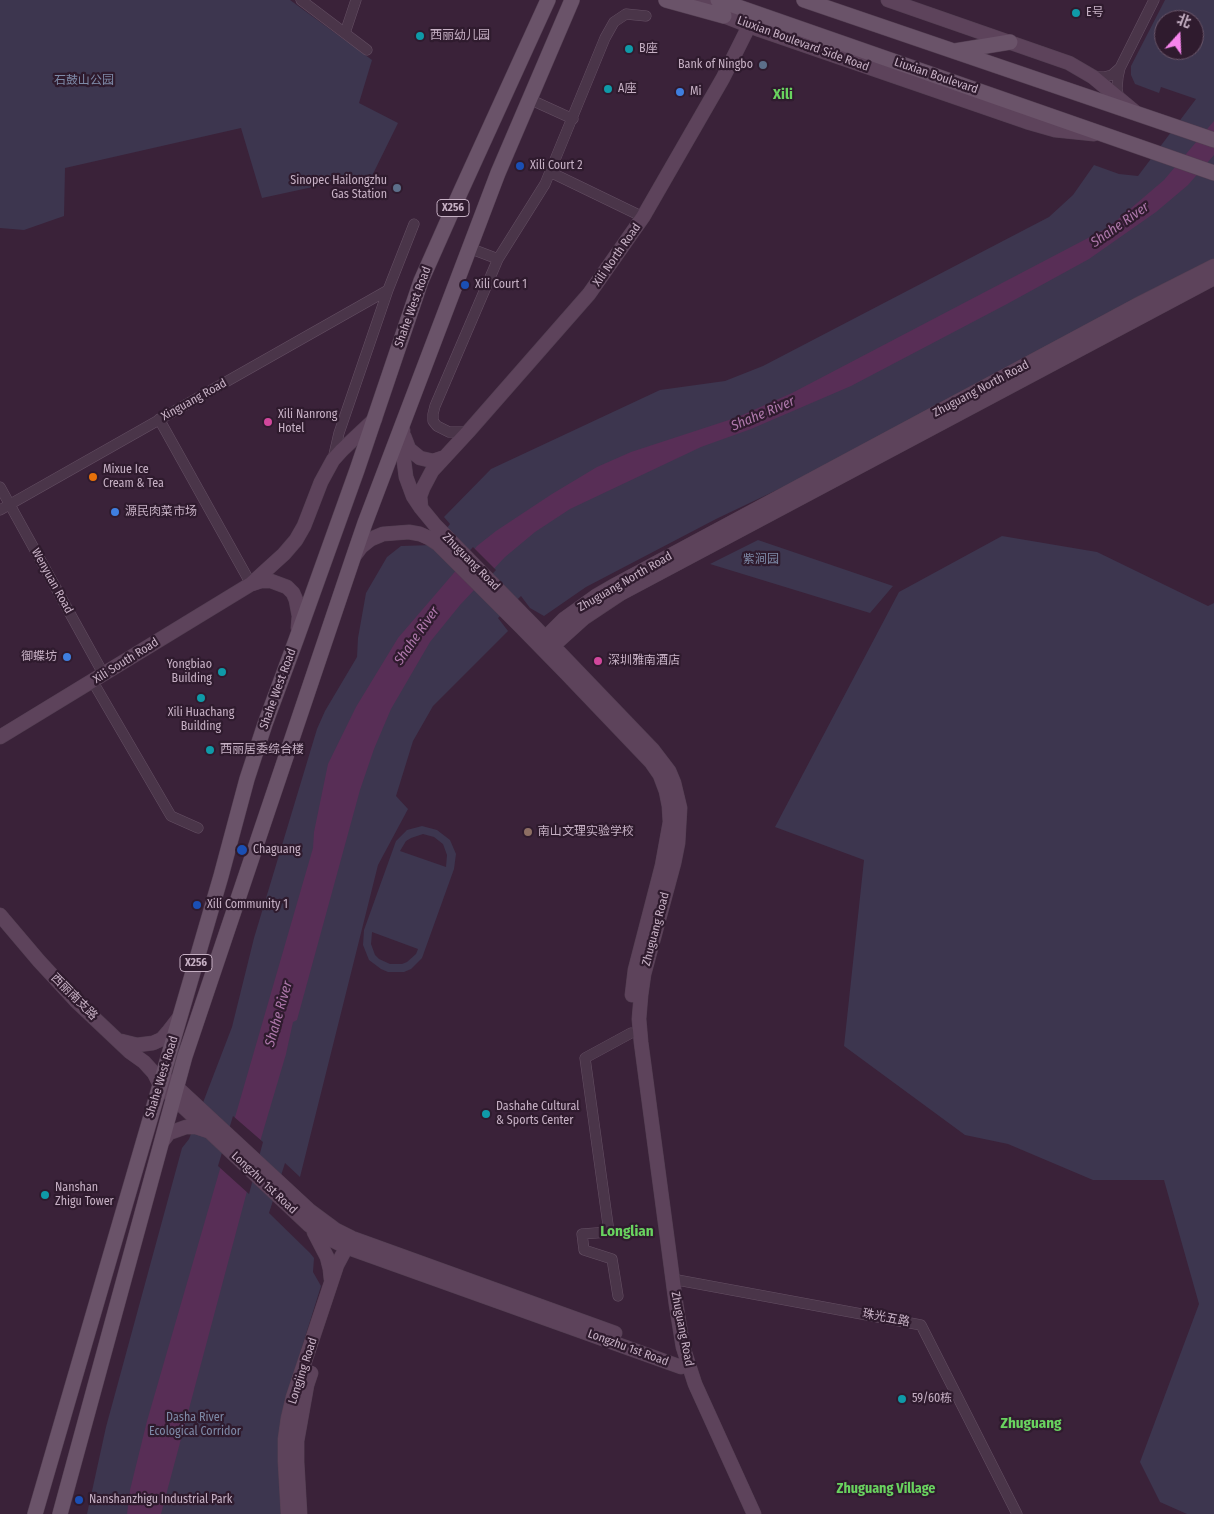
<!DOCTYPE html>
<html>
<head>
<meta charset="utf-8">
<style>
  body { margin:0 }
  #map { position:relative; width:1214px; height:1514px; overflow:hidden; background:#3a2239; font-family:"Fira Sans Condensed","Noto Sans SC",sans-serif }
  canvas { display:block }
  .north { position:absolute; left:1154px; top:10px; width:50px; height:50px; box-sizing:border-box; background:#2f1b2e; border:1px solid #6b576a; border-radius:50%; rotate:20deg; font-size:14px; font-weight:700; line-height:20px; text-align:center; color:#c6b0c4 }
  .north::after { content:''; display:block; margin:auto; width:18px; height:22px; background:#f785ed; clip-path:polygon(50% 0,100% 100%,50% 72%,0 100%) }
</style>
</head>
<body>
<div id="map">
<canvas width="1214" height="1514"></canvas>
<div class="north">北</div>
</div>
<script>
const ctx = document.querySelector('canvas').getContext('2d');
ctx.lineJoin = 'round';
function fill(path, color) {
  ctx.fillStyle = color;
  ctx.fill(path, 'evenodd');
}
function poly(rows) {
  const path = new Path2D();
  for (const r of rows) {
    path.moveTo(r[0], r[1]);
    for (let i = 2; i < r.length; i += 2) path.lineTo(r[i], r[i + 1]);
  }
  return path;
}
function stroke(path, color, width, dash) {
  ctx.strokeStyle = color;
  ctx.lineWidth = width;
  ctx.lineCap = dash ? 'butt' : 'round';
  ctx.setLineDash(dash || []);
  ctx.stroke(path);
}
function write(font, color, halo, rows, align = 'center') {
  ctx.font = font + ' "Fira Sans Condensed","Noto Sans SC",sans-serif';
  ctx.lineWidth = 4.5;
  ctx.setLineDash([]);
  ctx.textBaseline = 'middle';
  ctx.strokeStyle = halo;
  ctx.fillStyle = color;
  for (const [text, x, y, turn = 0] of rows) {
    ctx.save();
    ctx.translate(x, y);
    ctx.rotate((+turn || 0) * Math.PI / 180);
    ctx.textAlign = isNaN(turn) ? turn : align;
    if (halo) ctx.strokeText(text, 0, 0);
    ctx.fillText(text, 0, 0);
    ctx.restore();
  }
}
fill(poly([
  [0,0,290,0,372,60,359,103,398,123,369,182,345,180,262,198,241,128,65,168,64,216,24,230,0,228],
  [1165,0,1214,0,1214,259,802,478,716,519,586,587,544,616,530,608,521,596,498,618,508,631,433,706,413,741,396,796,408,809,378,865,300,1177,285,1163,269,1213,310,1253,314,1258,313,1272,321,1286,288,1392,282,1514,87,1514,106,1427,182,1148,189,1139,232,1027,254,938,317,729,325,711,357,657,358,638,366,593,387,557,401,546,434,545,450,524,444,517,491,469,660,390,725,381,763,366,1049,217,1073,195,1094,165,1119,174,1138,176,1196,99,1161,87,1159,93,1135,84,1131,75,1131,66],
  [1164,20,1194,20,1194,50,1164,50],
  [1002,536,1097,552,1208,606,1214,603,1214,1514,1187,1514,1160,1502,1140,1462,1199,1304,1164,1180,1093,1180,1008,1144,965,1135,844,1046,864,860,775,827,899,592],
  [758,540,893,586,870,613,710,564],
  [422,826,437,830,450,840,456,854,454,869,422,958,411,969,404,972,388,972,381,969,369,960,363,945,364,930,396,841,407,830],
  [423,834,434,837,443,844,447,855,446,867,400,851,406,841,411,838],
  [372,933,372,932,418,949,416,954,407,962,402,964,390,964,379,959,375,955,371,944]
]), '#3d364f');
fill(poly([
  [1214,121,1214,155,1188,185,1156,212,1089,259,1007,304,851,386,751,429,701,447,570,509,535,532,505,557,460,605,430,642,391,709,374,749,360,790,297,1020,293,1022,286,1054,262,1135,161,1514,127,1514,130,1490,147,1421,313,848,314,832,328,764,356,707,398,638,477,546,496,531,552,494,597,467,631,452,738,417,792,393,1109,227,1164,180]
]), '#582e56');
fill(poly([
  [473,547,496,570,476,592,454,568],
  [233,1116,263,1142,249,1194,218,1166]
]), '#3a2239');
const street = poly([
  [301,0,367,50],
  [345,33,356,0],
  [1093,77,1104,77,1112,75,1120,68],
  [529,99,573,119],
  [1119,99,1117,89,1118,77,1120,68,1154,0],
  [550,172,643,217],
  [469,248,498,259],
  [159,419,251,584],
  [468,432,449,432,437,426,433,421,433,414,435,406,498,259,545,184,605,38,614,22,626,14,646,16],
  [333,459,339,433,388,290,414,224],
  [0,487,104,675],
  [0,510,388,290],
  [93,682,171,816,198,828],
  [672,1279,921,1325,1017,1514],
  [618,1296,612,1259,584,1250,582,1234,609,1232,585,1058,631,1033]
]);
const secondary = poly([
  [702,0,724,16,760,30,1027,122,1055,130,1094,134],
  [888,0,1069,63,1093,77,1135,112],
  [403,430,402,446,406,477,413,496,421,508,435,525,533,625,653,750,669,771,674,783,680,808,678,843,674,863,644,974,641,995,639,1019,641,1042,676,1304,683,1347,695,1384,754,1514],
  [404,436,409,449,420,458,433,461,445,457],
  [421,508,420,496,423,488,432,471,468,432,589,294,643,217,723,78,749,26],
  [355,555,361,547,371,539,383,534,409,532,420,534,429,538,438,544,521,627,566,673,651,762,660,775,666,791,669,806,670,822,662,866,635,970,632,995],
  [252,584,261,581,271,581,287,587,293,593,296,600,299,616,298,628],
  [541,646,545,638,564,619,596,596,615,585,1137,305,1214,266],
  [544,647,553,646,584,618,620,594,1214,278],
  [0,737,251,584,284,554,296,540,304,526,321,482,333,460,342,450,375,419],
  [0,915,39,961,76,1001,130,1052,144,1062,154,1073,160,1085,309,1225,322,1235,346,1247,681,1367],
  [121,1041,137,1045,153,1043,162,1039,168,1032,178,1019],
  [170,1081,309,1210,336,1230,352,1238,615,1333],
  [162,1142,169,1133,186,1127,196,1127,208,1131],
  [314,1232,327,1257,330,1269,331,1279],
  [288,1514,285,1461,285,1439,288,1418,293,1397,337,1265,345,1250,355,1243],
  [300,1514,297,1462,297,1441,307,1385,311,1373]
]);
const primary = poly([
  [666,0,724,16],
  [718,0,1214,173],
  [804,0,1214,140],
  [955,51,1010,42],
  [35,1514,221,876,247,779,265,724,296,640,357,470,421,281,460,193,548,0],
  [60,1514,185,1056,353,558,365,523,498,173,572,0]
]);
stroke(street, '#655064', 11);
stroke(secondary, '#533f52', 15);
stroke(primary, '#533f52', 16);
stroke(street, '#4a3549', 10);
stroke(secondary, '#5d435b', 14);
stroke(primary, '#6a5369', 15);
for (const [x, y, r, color] of [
  [1076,13,5,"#0f9aa8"],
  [420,36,5,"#0f9aa8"],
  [629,49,5,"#0f9aa8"],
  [763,65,5,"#5c6f8a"],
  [608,89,5,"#0f9aa8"],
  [680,92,5,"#3f7fe0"],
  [520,166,5,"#1a4fb4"],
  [397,188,5,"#5c6f8a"],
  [465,285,5,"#1a4fb4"],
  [268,422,5,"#d1479c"],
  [93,477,5,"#e8710a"],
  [115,512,5,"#3f7fe0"],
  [67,657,5,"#3f7fe0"],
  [598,661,5,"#d1479c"],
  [222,672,5,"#0f9aa8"],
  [201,698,5,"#0f9aa8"],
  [210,750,5,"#0f9aa8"],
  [528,832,5,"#8d6e63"],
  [242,850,6,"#1a4fb4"],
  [197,905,5,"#1a4fb4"],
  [486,1114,5,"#0f9aa8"],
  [45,1195,5,"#0f9aa8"],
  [902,1399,5,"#0f9aa8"],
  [79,1500,5,"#1a4fb4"]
]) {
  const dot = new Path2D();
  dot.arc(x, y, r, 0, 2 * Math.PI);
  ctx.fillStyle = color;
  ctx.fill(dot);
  stroke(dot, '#2f1b2e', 2);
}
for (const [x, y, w] of [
  [453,208,32],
  [196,963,32]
]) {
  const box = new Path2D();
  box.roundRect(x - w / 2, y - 8.5, w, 17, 4);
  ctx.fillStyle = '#2f1b2e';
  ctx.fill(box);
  stroke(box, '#c6b0c4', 1);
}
write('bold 11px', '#c6b0c4', null, [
  ["X256",453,208],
  ["X256",196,963]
]);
write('12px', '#c6b0c4', '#2f1b2e', [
  ["E号",1086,13],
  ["西丽幼儿园",430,36],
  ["B座",639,49],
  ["Bank of Ningbo",753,65,"right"],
  ["A座",618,89],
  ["Mi",690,92],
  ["Xili Court 2",530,166],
  ["Sinopec Hailongzhu",387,181,"right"],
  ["Gas Station",387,195,"right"],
  ["Xili Court 1",475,285],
  ["Xili Nanrong",278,415],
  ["Hotel",278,429],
  ["Mixue Ice",103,470],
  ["Cream & Tea",103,484],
  ["源民肉菜市场",125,512],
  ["御蝶坊",57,657,"right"],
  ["深圳雅南酒店",608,661],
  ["Yongbiao",212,665,"right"],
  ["Building",212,679,"right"],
  ["Xili Huachang",201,713,"center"],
  ["Building",201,727,"center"],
  ["西丽居委综合楼",220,750],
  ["南山文理实验学校",538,832],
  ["Chaguang",253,850],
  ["Xili Community 1",207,905],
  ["Dashahe Cultural",496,1107],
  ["& Sports Center",496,1121],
  ["Nanshan",55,1188],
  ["Zhigu Tower",55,1202],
  ["59/60栋",912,1399],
  ["Nanshanzhigu Industrial Park",89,1500]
], 'left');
write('12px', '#c6b0c4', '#2f1b2e', [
  ["Liuxian Boulevard Side Road",803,44,20],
  ["Liuxian Boulevard",936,76,19],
  ["Xili North Road",617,255,-55],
  ["Shahe West Road",413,307,-70],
  ["Zhuguang North Road",981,389,-28],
  ["Xinguang Road",194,400,-29],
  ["Zhuguang Road",471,562,45],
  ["Wenyuan Road",52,581,61],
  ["Zhuguang North Road",625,582,-30],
  ["Xili South Road",126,661,-32],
  ["Shahe West Road",278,689,-70],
  ["Zhuguang Road",656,929,-75],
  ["西丽南支路",74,997,45],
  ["Shahe West Road",162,1077,-73],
  ["Longzhu 1st Road",264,1183,43],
  ["珠光五路",886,1318,11],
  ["Zhuguang Road",682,1329,79],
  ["Longzhu 1st Road",628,1348,20],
  ["Longjing Road",303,1371,-72]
]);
write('12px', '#7e8aa7', '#2f1b2e', [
  ["石鼓山公园",84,81],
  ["紫涧园",761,560],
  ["Dasha River",195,1418],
  ["Ecological Corridor",195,1432]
]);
write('italic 14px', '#ae78ab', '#2f1b2e', [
  ["Shahe River",1120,225,-35],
  ["Shahe River",763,414,-23],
  ["Shahe River",417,636,-55],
  ["Shahe River",279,1014,-74]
]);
write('bold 14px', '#69d35f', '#2f1b2e', [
  ["Zhuguang Village",886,1489]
]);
write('bold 15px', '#69d35f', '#2f1b2e', [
  ["Xili",783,95],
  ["Longlian",627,1232],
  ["Zhuguang",1031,1424]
]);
</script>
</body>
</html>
